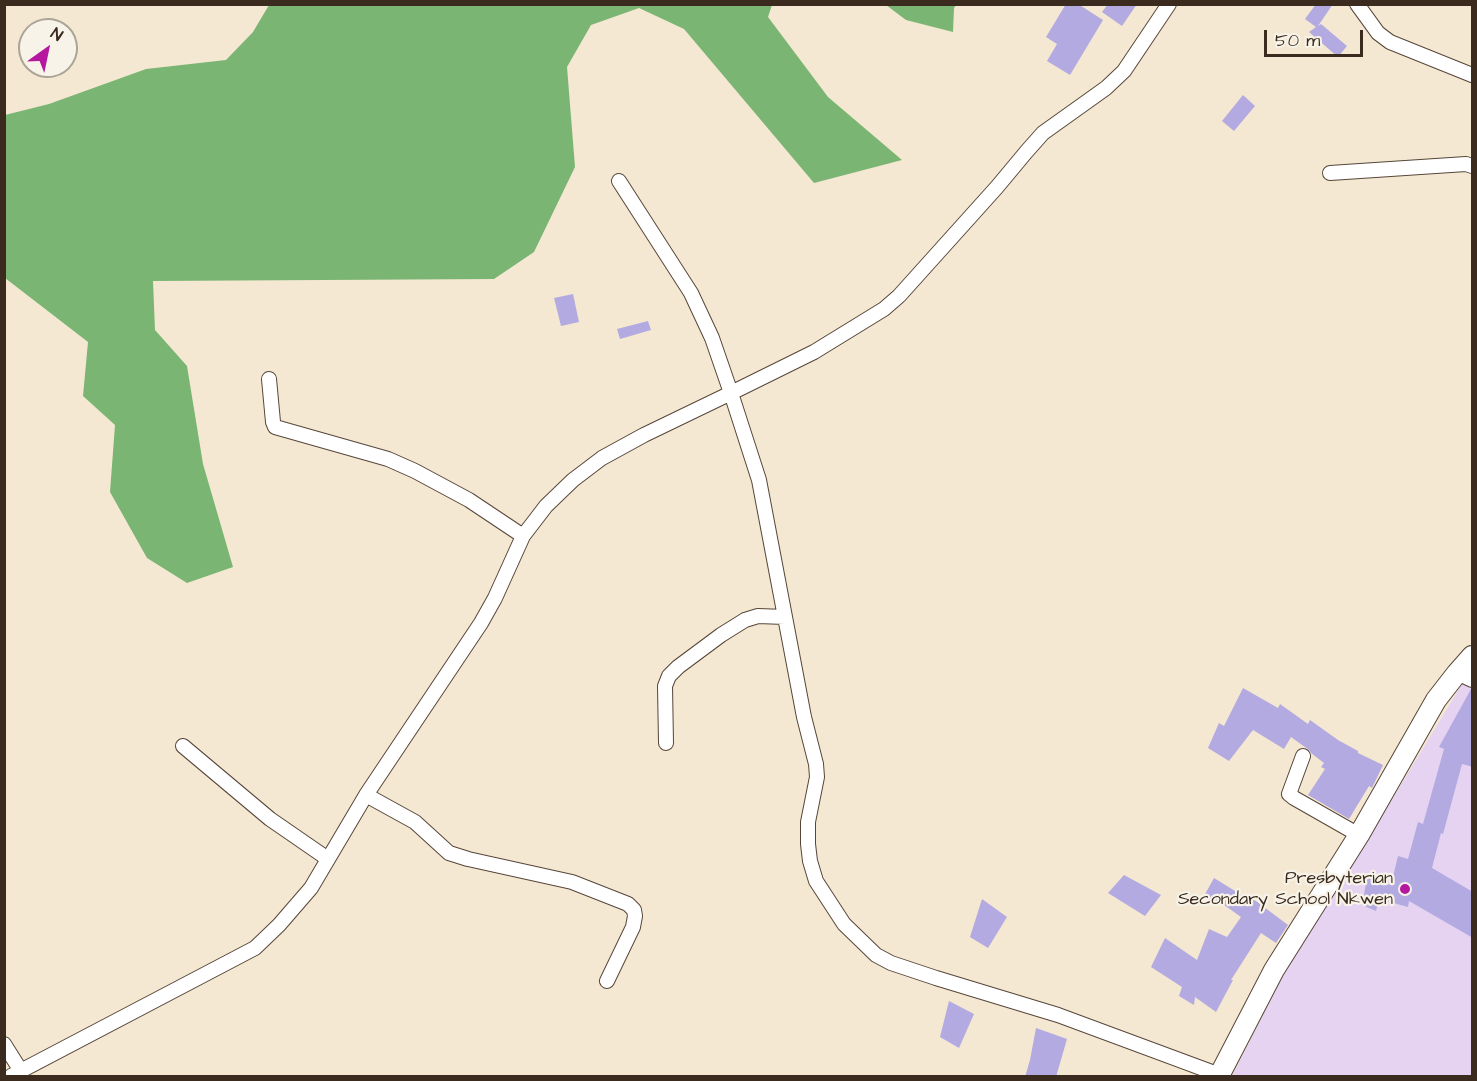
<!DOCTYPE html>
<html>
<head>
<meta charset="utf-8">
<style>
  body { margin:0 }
  #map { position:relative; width:1477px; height:1081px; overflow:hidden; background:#f4e8d2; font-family:"Architects Daughter",sans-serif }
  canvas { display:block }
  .frame { position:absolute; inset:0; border:6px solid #3b2a1e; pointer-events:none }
  .north { position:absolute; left:18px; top:18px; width:60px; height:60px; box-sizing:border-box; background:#f7f3e8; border:2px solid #aca397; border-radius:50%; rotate:33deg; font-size:16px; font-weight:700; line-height:24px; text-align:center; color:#3b2a1e }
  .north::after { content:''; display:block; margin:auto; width:21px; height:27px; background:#b5179e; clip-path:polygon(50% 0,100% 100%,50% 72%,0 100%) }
  .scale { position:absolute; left:1264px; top:30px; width:99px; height:27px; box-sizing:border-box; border:3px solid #3b2a1e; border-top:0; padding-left:8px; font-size:18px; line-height:21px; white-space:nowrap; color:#3b2a1e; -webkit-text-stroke:4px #f7f3e8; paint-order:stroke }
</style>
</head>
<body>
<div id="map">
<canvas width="1477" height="1081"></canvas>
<div class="frame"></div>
<div class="north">N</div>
<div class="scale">50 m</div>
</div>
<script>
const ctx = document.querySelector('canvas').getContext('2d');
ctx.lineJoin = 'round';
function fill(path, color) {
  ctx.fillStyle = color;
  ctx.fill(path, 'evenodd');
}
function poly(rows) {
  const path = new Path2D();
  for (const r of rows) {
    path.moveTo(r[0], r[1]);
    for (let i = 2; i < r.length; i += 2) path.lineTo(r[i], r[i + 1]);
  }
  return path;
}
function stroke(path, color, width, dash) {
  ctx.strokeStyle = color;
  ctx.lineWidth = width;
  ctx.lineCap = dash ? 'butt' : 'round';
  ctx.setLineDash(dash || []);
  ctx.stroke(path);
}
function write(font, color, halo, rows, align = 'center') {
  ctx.font = font + ' "Architects Daughter",sans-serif';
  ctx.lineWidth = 4.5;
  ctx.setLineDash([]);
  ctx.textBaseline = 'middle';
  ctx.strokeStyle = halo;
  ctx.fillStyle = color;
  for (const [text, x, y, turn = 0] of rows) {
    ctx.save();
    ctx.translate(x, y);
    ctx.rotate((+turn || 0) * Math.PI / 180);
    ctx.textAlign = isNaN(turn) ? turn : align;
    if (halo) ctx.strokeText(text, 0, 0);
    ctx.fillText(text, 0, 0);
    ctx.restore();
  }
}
fill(poly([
  [1462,684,1472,688,1472,1076,1232,1076,1288,966,1385,811]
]), '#e5d3f1');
fill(poly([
  [269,5,772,5,768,17,828,97,902,160,814,183,684,29,639,8,591,25,567,67,575,167,534,252,494,279,153,281,155,330,187,366,203,464,233,567,187,583,147,558,110,492,115,425,83,396,88,342,5,278,5,115,49,104,146,69,226,60,253,32],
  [886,5,956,5,954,8,953,32,906,20]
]), '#7bb573');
fill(poly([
  [1066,4,1078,4,1103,20,1070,75,1047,61,1057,44,1046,37],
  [1108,4,1137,4,1122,26,1102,12],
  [1316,4,1333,4,1318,26,1321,24,1347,46,1338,57,1309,32,1316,27,1305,19],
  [1243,95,1255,106,1234,131,1222,121],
  [573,294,579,322,561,326,554,298],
  [648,321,651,330,620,339,617,329],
  [1243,688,1278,708,1280,704,1308,724,1310,720,1338,740,1358,751,1358,753,1383,765,1372,788,1369,786,1349,819,1308,795,1325,769,1321,767,1324,763,1311,753,1309,750,1291,737,1284,749,1253,730,1229,761,1208,748,1219,723,1224,726],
  [1471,689,1473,689,1473,767,1462,764,1443,834,1441,833,1432,868,1473,892,1473,938,1409,901,1408,907,1379,899,1376,911,1362,905,1367,878,1391,885,1398,856,1408,859,1418,822,1423,824,1444,749,1439,747],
  [1124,875,1161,895,1145,916,1108,893],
  [1214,878,1248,899,1249,897,1264,906,1264,907,1288,925,1276,943,1261,933,1231,980,1233,980,1216,1012,1195,997,1194,1005,1179,996,1182,987,1151,967,1165,938,1197,960,1209,929,1227,937,1241,917,1220,902,1218,904,1204,896],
  [982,899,1007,917,988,948,970,937],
  [949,1001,974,1014,959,1048,940,1037],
  [1036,1028,1067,1039,1056,1077,1025,1077,1030,1060]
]), '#b2aae0');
const street = poly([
  [1357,4,1378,33,1390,42,1472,75],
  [1330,173,1466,164,1472,166],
  [619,181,691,293,712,338,731,393,759,480,804,717,816,764,817,777,808,822,808,844,810,861,816,881,844,924,876,955,891,963,936,978,1058,1015,1220,1075],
  [269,379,273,422,275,427,388,459,415,471,469,500,523,536],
  [1457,673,1472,680],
  [666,743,665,686,669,676,678,667,721,635,745,620,758,616,785,617],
  [183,746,270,819,328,859],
  [1303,756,1289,794,1294,798,1359,835],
  [366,795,415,822,449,853,468,859,572,882,628,904,634,910,635,916,633,927,607,981],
  [4,1044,21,1071],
  [11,1076,255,948,279,925,311,888,366,795,481,623,495,598,523,536,546,506,573,480,602,458,644,435,731,393,814,352,884,309,899,296,997,187,1027,151,1043,133,1106,88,1124,71,1169,4]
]);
const secondary = poly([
  [1219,1076,1274,970,1359,835,1436,700,1457,673,1472,656]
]);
stroke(street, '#574639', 16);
stroke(secondary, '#574639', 22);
stroke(street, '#fff', 14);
stroke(secondary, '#fff', 20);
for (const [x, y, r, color] of [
  [1405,889,6,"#b5179e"]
]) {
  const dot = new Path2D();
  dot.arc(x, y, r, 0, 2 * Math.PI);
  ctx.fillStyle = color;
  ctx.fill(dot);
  stroke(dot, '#f7f3e8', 2);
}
write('18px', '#3b2a1e', '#f7f3e8', [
  ["Presbyterian",1393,879],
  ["Secondary School Nkwen",1393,900]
], 'right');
</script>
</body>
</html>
